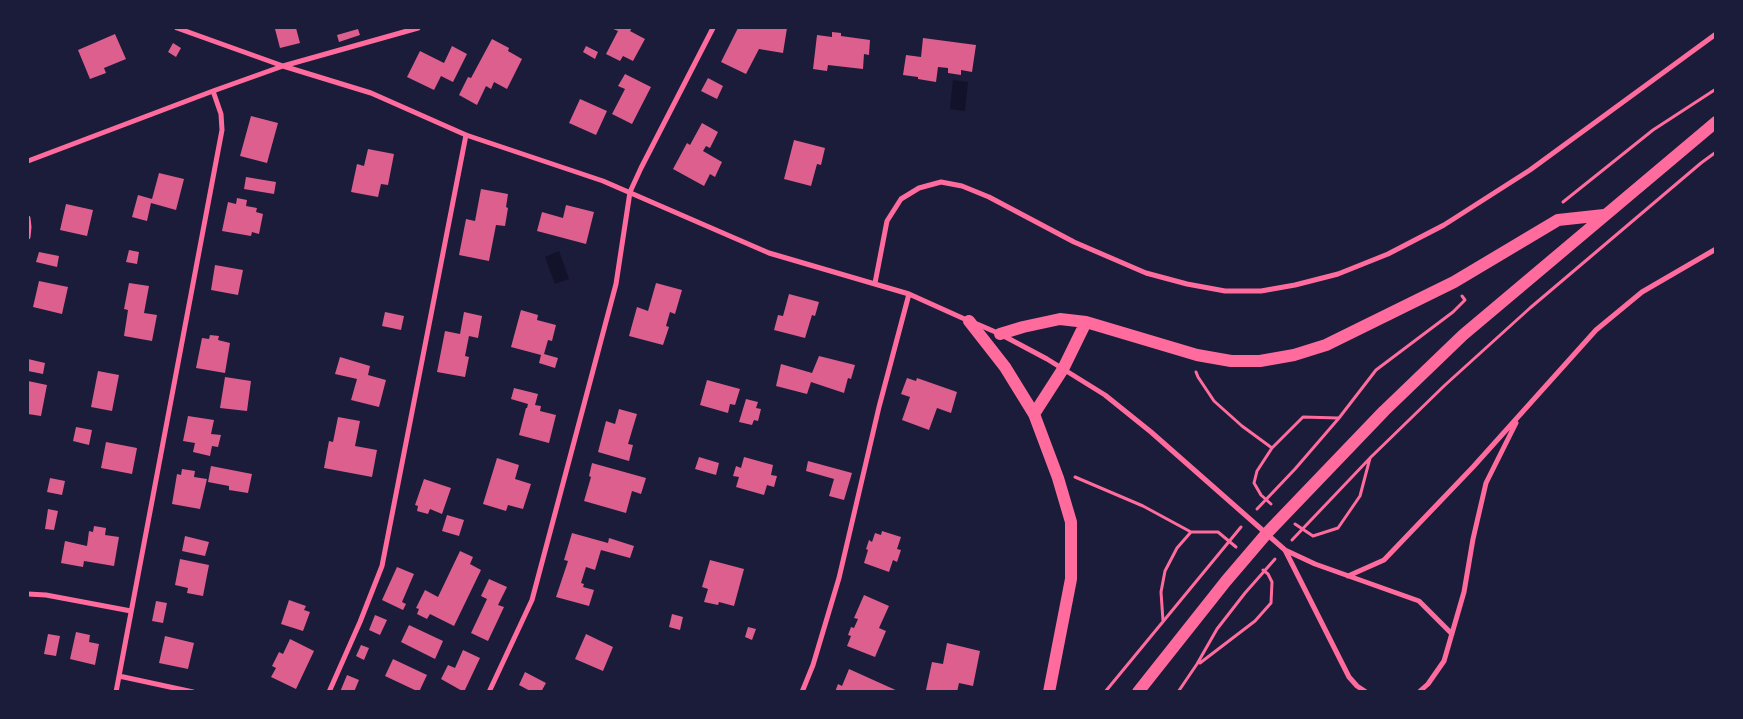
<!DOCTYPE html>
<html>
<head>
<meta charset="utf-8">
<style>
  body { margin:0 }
  #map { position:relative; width:1743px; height:719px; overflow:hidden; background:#1b1b3a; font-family:"Open Sans",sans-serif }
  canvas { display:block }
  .frame { position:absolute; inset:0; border:29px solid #1b1b3a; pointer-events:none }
</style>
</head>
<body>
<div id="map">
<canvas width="1743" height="719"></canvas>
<div class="frame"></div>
</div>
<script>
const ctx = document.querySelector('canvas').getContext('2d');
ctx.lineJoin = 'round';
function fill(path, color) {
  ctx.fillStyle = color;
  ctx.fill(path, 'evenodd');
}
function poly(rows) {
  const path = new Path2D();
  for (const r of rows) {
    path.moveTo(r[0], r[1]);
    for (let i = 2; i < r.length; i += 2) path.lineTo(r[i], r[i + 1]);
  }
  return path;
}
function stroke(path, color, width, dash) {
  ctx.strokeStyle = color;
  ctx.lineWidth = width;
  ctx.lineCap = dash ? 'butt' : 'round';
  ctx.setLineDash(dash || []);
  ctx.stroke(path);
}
fill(poly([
  [953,80,968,82,965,111,950,109],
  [559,251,569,279,555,284,545,257]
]), '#12122b');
fill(poly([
  [282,28,296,28,300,43,280,48,275,29],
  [611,28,632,28,630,31,645,39,633,61,623,56,620,61,606,54,618,31],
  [738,28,787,28,783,53,759,49,746,74,721,62],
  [358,29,360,35,339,42,337,35],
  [832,32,841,33,841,36,870,40,869,55,864,54,863,69,828,65,827,71,813,69,817,35,832,37],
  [115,34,126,59,104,68,106,73,90,79,78,50],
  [923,38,976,45,972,72,961,70,961,75,948,73,948,68,938,67,936,82,918,79,918,77,903,75,906,55,921,57],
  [492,39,509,48,508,51,522,59,507,89,494,82,491,89,486,86,477,105,459,95,468,77,471,78],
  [173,43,181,48,176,57,168,52],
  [452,46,467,54,453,82,441,76,434,90,407,77,420,51,444,63],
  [586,46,598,52,595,59,583,52],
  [625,74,651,87,632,124,612,114,625,89,618,86],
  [708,78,723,86,717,99,701,91],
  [580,99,607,111,596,135,569,123],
  [251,116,278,123,267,163,240,156],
  [702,123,718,132,710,148,706,146,703,151,722,162,715,177,710,174,704,186,673,169,687,143,690,145],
  [794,140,825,148,821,165,817,164,811,186,784,179],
  [368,149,394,154,388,185,381,184,378,197,351,192,357,164,364,166],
  [159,173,184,179,176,210,151,203,147,221,132,217,138,195,152,199],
  [246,177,276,182,274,194,244,189],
  [481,189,508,194,506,207,508,208,505,226,496,225,489,261,459,255,466,219,475,221],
  [237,198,247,200,246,206,257,208,256,212,263,214,259,234,252,232,251,236,222,231,228,202,236,204],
  [66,204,93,210,87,236,60,230],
  [566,205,594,212,586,244,537,231,542,212,563,218],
  [129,250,139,252,137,264,126,262],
  [39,252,59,256,57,267,36,262],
  [215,265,243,270,238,295,211,290],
  [39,281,68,287,62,314,33,307],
  [129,283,149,286,144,313,157,315,152,341,124,336,128,310,124,309],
  [656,283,682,290,675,314,670,312,666,326,669,327,663,345,629,336,637,307,648,311],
  [789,294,819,302,815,316,812,315,805,338,774,330,778,315,783,316],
  [521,310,538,315,537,320,556,325,552,341,548,340,544,354,558,358,555,368,539,363,541,355,511,347],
  [385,312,404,316,401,330,382,326],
  [464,312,482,316,478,338,469,336,465,356,469,357,465,377,437,372,445,331,460,334],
  [210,335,219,336,218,340,230,343,225,373,196,368,202,338,209,339],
  [819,356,855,365,851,379,848,378,844,393,811,382,807,394,776,386,781,364,812,373],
  [340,357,370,366,368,375,386,380,379,407,351,400,357,379,335,374],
  [28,359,45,363,43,374,28,371],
  [98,371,119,375,112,411,91,407],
  [225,377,251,381,247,411,220,408],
  [907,378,916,381,917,378,957,392,951,413,937,408,929,430,902,420,910,397,901,394],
  [707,380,740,389,735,405,730,404,728,413,700,405],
  [28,381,47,385,41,416,28,414],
  [514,388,538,394,535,405,541,406,540,411,556,415,549,443,519,435,526,408,527,408,528,404,511,399],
  [746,399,758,402,756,408,761,409,758,421,754,420,752,425,739,422],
  [619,409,637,414,628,444,633,445,629,461,598,452,606,421,615,424],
  [188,416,214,420,211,434,221,435,218,447,212,446,210,456,193,452,195,443,183,441],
  [338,417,360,421,355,446,377,450,372,477,324,468,329,441,333,442],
  [76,427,92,430,89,445,73,441],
  [106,442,137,448,132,474,101,468],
  [699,457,719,463,716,475,695,469],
  [744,457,773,465,771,475,777,476,774,487,767,485,764,495,736,487,739,477,733,476,736,466,741,468],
  [497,458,519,465,515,479,531,484,523,509,508,505,506,511,483,504],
  [808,461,852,473,844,500,829,496,834,479,806,471],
  [592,463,646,478,641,494,632,491,626,513,584,501,591,477,589,476],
  [211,466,252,474,248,493,229,490,229,486,208,482],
  [182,469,195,471,194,477,207,479,200,509,172,504,177,474,181,475],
  [50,478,65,481,62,495,47,492],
  [424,479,451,488,442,514,430,509,428,514,417,511,418,506,415,505],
  [48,509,58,511,54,530,45,529],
  [447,515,464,520,459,536,442,531],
  [94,526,106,528,105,535,119,537,114,566,84,561,83,567,61,563,65,541,87,546,89,531,93,532],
  [882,531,901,537,897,549,901,550,897,562,893,560,889,572,864,563,868,550,866,549,869,540,872,542,875,533,881,535],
  [572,533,608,543,609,538,634,546,630,558,601,550,595,570,586,567,581,583,584,584,583,587,594,590,589,606,556,597,568,561,564,560],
  [185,536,209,542,205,556,182,551],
  [460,551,473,557,470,564,481,570,454,626,430,614,427,619,417,614,419,609,416,608,425,590,438,597],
  [180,559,209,565,203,596,187,593,188,588,175,585],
  [710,560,744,569,734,606,719,602,718,605,704,602,708,589,702,587],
  [397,567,414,574,402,602,406,604,403,610,382,600],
  [489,579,507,587,498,605,504,607,488,641,471,633,487,599,481,596],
  [864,595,889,606,879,628,886,631,875,657,847,646,851,636,848,635,851,627,854,628,858,619,854,618],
  [289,600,306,606,304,610,310,612,303,631,281,624],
  [156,601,167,603,163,623,152,621],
  [672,614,683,617,680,630,669,627],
  [375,615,387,620,380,635,369,630],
  [409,625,443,641,435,659,401,642],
  [748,627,756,629,752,640,745,637],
  [76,632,90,635,89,642,99,644,95,665,70,659],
  [48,634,60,636,56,656,44,654],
  [586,634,613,647,603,671,575,659],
  [165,636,194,643,188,669,159,663],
  [290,639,314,651,296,689,271,677,276,668,272,666,279,652,283,654],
  [947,643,980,651,973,686,959,683,957,692,926,690,932,662,943,664],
  [361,645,369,648,364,660,356,656],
  [463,650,480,658,464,692,441,679,448,665,455,668],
  [393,659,427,675,419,692,385,676],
  [849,669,900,692,835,692,838,684,842,686],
  [525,672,546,683,541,692,532,692,519,685],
  [347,675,359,680,354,692,340,692]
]), '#dd5f8e');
stroke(poly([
  [1563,202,1653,130,1716,89],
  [1196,372,1198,377,1214,401,1242,426,1272,448],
  [1075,477,1143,506,1191,532,1218,532,1236,547],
  [1271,504,1261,495,1254,483,1257,471,1272,448,1303,417,1338,418],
  [1257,509,1295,469,1339,418,1376,370,1453,312,1465,300,1462,296],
  [1295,524,1313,536,1338,528,1360,496,1370,458],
  [1292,540,1371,457,1445,385,1530,308,1701,163,1716,152],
  [1163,621,1161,592,1165,571,1177,548,1191,532],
  [1200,663,1255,621,1271,603,1272,582,1268,574,1263,570],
  [1105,692,1241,527],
  [1178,692,1197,664,1217,629,1245,593,1275,559]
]), '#ff6b9d', 3);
stroke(poly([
  [177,28,283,66,371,93,466,135,603,181,769,253,909,294,969,321],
  [28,161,213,91,283,66,418,28],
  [28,218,29,227,28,237],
  [875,283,887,221,901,199,919,188,941,182,962,186,989,197,1074,242,1146,273,1187,284,1225,291,1261,291,1295,285,1338,274,1388,254,1444,225,1530,170,1716,34],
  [977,324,1000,334,1047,359,1105,395,1151,432,1285,550,1315,564,1419,601,1452,634],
  [1285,550,1349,677,1357,686,1366,692],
  [1348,576,1384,560,1473,467,1596,330,1642,292,1716,249],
  [28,594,46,595,131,611],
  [119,676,193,692],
  [116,692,222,130,221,114,213,91],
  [329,692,360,622,382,566,466,135],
  [489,692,532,600,616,284,630,192,641,168,713,28],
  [802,692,813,665,839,578,879,407,909,294],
  [1419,692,1428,684,1444,661,1464,592,1473,539,1486,483,1516,423]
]), '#ff6b9d', 5);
stroke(poly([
  [969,321,1005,367,1034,414],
  [1000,334,1023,327,1060,319,1086,322,1197,355,1231,361,1260,361,1294,355,1326,345,1454,282,1558,220,1604,215],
  [1049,692,1071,579,1071,522,1058,478,1034,414,1063,369,1086,322],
  [1138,692,1226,581,1267,533,1384,411,1463,335,1716,122]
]), '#ff6b9d', 12);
</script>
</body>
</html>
